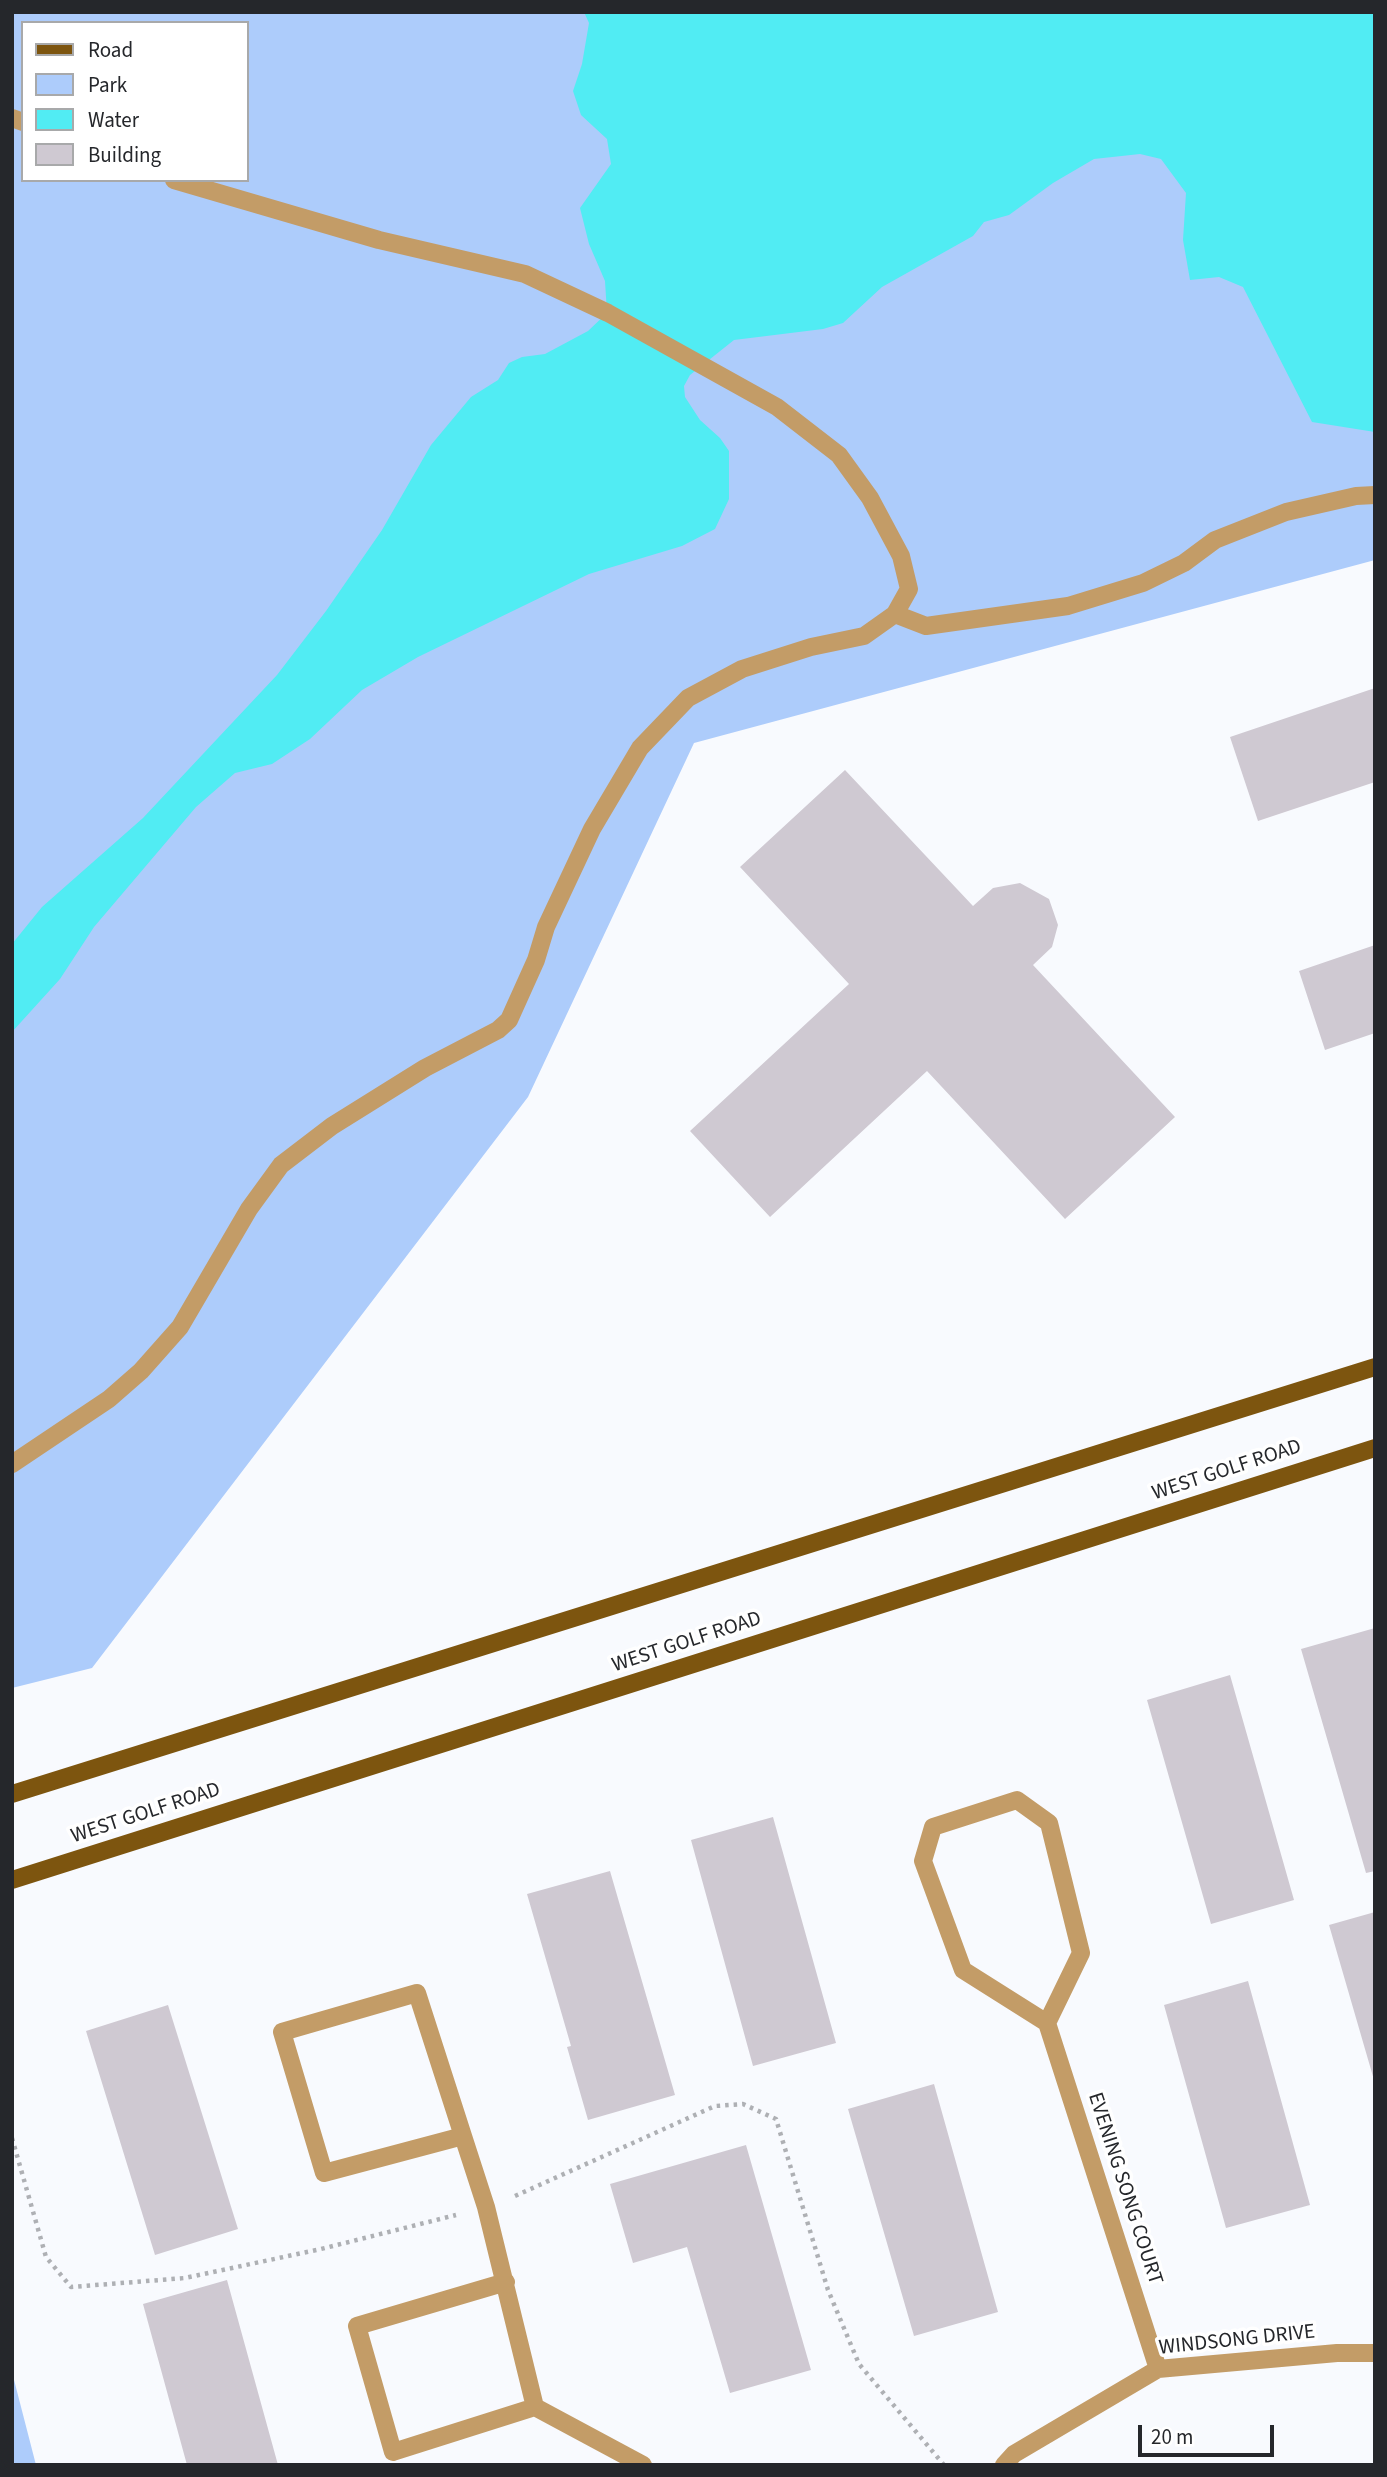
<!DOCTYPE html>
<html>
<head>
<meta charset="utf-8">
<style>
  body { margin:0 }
  #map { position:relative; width:1387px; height:2477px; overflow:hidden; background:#f8fafe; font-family:"Source Sans 3",sans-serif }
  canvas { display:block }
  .frame { position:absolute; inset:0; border:14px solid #25272b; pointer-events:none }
  .legend { position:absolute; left:21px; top:21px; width:228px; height:161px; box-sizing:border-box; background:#fff; border:2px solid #a8a9aa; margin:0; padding:9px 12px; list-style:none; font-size:21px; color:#25272b }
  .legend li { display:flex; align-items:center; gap:14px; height:35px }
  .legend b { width:35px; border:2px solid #a8a9aa }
  .scale { position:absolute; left:1138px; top:2425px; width:136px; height:32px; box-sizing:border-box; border:4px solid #25272b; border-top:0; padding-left:9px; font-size:21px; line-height:24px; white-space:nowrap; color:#25272b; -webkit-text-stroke:5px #fff; paint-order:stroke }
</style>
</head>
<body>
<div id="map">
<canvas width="1387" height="2477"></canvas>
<div class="frame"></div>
<ul class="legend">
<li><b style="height:9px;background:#7d550f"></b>Road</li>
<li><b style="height:19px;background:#adccfb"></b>Park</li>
<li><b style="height:19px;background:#51ecf3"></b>Water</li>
<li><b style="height:19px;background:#cfc9d2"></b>Building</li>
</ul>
<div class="scale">20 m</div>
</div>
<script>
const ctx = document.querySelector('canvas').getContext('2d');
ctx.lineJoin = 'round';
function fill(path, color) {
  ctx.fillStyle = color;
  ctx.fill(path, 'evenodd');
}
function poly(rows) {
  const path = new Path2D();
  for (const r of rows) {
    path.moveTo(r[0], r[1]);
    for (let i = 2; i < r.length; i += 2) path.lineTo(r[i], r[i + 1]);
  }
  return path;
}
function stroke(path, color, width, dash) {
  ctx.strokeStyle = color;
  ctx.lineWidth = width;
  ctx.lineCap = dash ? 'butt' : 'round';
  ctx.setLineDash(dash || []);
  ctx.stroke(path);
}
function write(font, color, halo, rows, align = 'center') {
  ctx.font = font + ' "Source Sans 3",sans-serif';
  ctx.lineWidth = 7;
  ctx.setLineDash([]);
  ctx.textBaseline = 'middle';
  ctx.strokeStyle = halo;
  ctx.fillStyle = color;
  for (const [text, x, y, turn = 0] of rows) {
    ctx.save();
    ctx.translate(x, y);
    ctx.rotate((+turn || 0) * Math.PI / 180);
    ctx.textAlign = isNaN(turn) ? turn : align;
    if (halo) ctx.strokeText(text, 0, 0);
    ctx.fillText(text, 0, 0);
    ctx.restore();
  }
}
fill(poly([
  [12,12,1375,12,1375,560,694,743,528,1097,92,1668,12,1688],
  [23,23,247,23,247,180,23,180],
  [12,2372,36,2465,12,2465]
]), '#adccfb');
fill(poly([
  [584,12,1375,12,1375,432,1312,422,1243,287,1219,277,1190,280,1183,240,1186,193,1161,159,1140,154,1094,159,1053,183,1009,215,984,222,973,236,882,287,843,323,823,329,734,340,690,375,684,386,685,397,700,420,720,438,729,451,729,499,715,529,682,546,589,574,418,657,362,690,310,739,272,764,235,773,196,807,94,927,60,979,12,1032,12,944,42,907,143,818,277,675,326,611,382,530,431,445,471,397,498,380,509,363,522,357,545,354,588,331,607,313,605,281,589,244,580,208,611,164,607,139,581,115,573,91,582,64,589,23]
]), '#51ecf3');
fill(poly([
  [1375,688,1375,782,1258,821,1230,737],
  [845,770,973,906,993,888,1020,883,1049,899,1058,925,1052,947,1033,965,1175,1117,1065,1219,927,1071,770,1217,690,1131,849,984,740,867],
  [1375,945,1375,1033,1325,1050,1299,971],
  [1375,1628,1375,1871,1366,1873,1301,1649],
  [1230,1675,1294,1900,1211,1924,1147,1700],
  [773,1817,836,2043,753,2066,691,1840],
  [610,1871,675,2095,588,2120,567,2047,571,2046,527,1894],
  [1375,1912,1375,2080,1374,2080,1329,1925],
  [1248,1981,1310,2205,1226,2228,1164,2005],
  [168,2005,238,2229,155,2255,86,2031],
  [934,2084,998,2312,914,2336,848,2109],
  [746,2145,811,2370,730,2393,687,2247,633,2263,610,2184],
  [227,2280,278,2465,187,2465,143,2304]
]), '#cfc9d2');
stroke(poly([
  [12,2138,46,2257,71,2287,185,2278,321,2249,456,2215],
  [515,2196,715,2106,743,2104,776,2119,828,2290,859,2364,944,2465]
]), '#aeb0b4', 4.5, [3.5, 5]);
stroke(poly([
  [12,118,23,122],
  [174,180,379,240,525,274,608,313,777,407,839,455,870,498,901,556,909,589,895,614,926,626,1068,606,1143,583,1184,563,1215,540,1286,512,1356,496,1375,495],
  [12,1464,109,1399,141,1371,180,1327,249,1209,281,1165,332,1126,425,1068,498,1030,509,1020,536,960,546,927,592,829,640,748,688,698,742,669,811,647,864,636,895,614]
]), '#c39c67', 18);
stroke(poly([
  [1047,2023,963,1970,923,1861,933,1827,1017,1800,1049,1823,1081,1953,1047,2023,1158,2369],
  [463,2136,324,2173,282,2032,417,1993,463,2136,486,2207,535,2407],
  [506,2282,357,2326,393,2452,535,2407,643,2465],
  [1004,2465,1014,2454,1158,2369,1337,2353,1375,2353]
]), '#c39c67', 18);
stroke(poly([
  [12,1794,1375,1367],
  [12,1880,1375,1448]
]), '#7d550f', 18);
write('21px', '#25272b', '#fff', [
  ["WEST GOLF ROAD",1227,1471,-18],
  ["WEST GOLF ROAD",687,1643,-18],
  ["WEST GOLF ROAD",146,1814,-18],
  ["EVENING SONG COURT",1124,2189,72],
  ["WINDSONG DRIVE",1237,2341,-6]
]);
</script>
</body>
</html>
